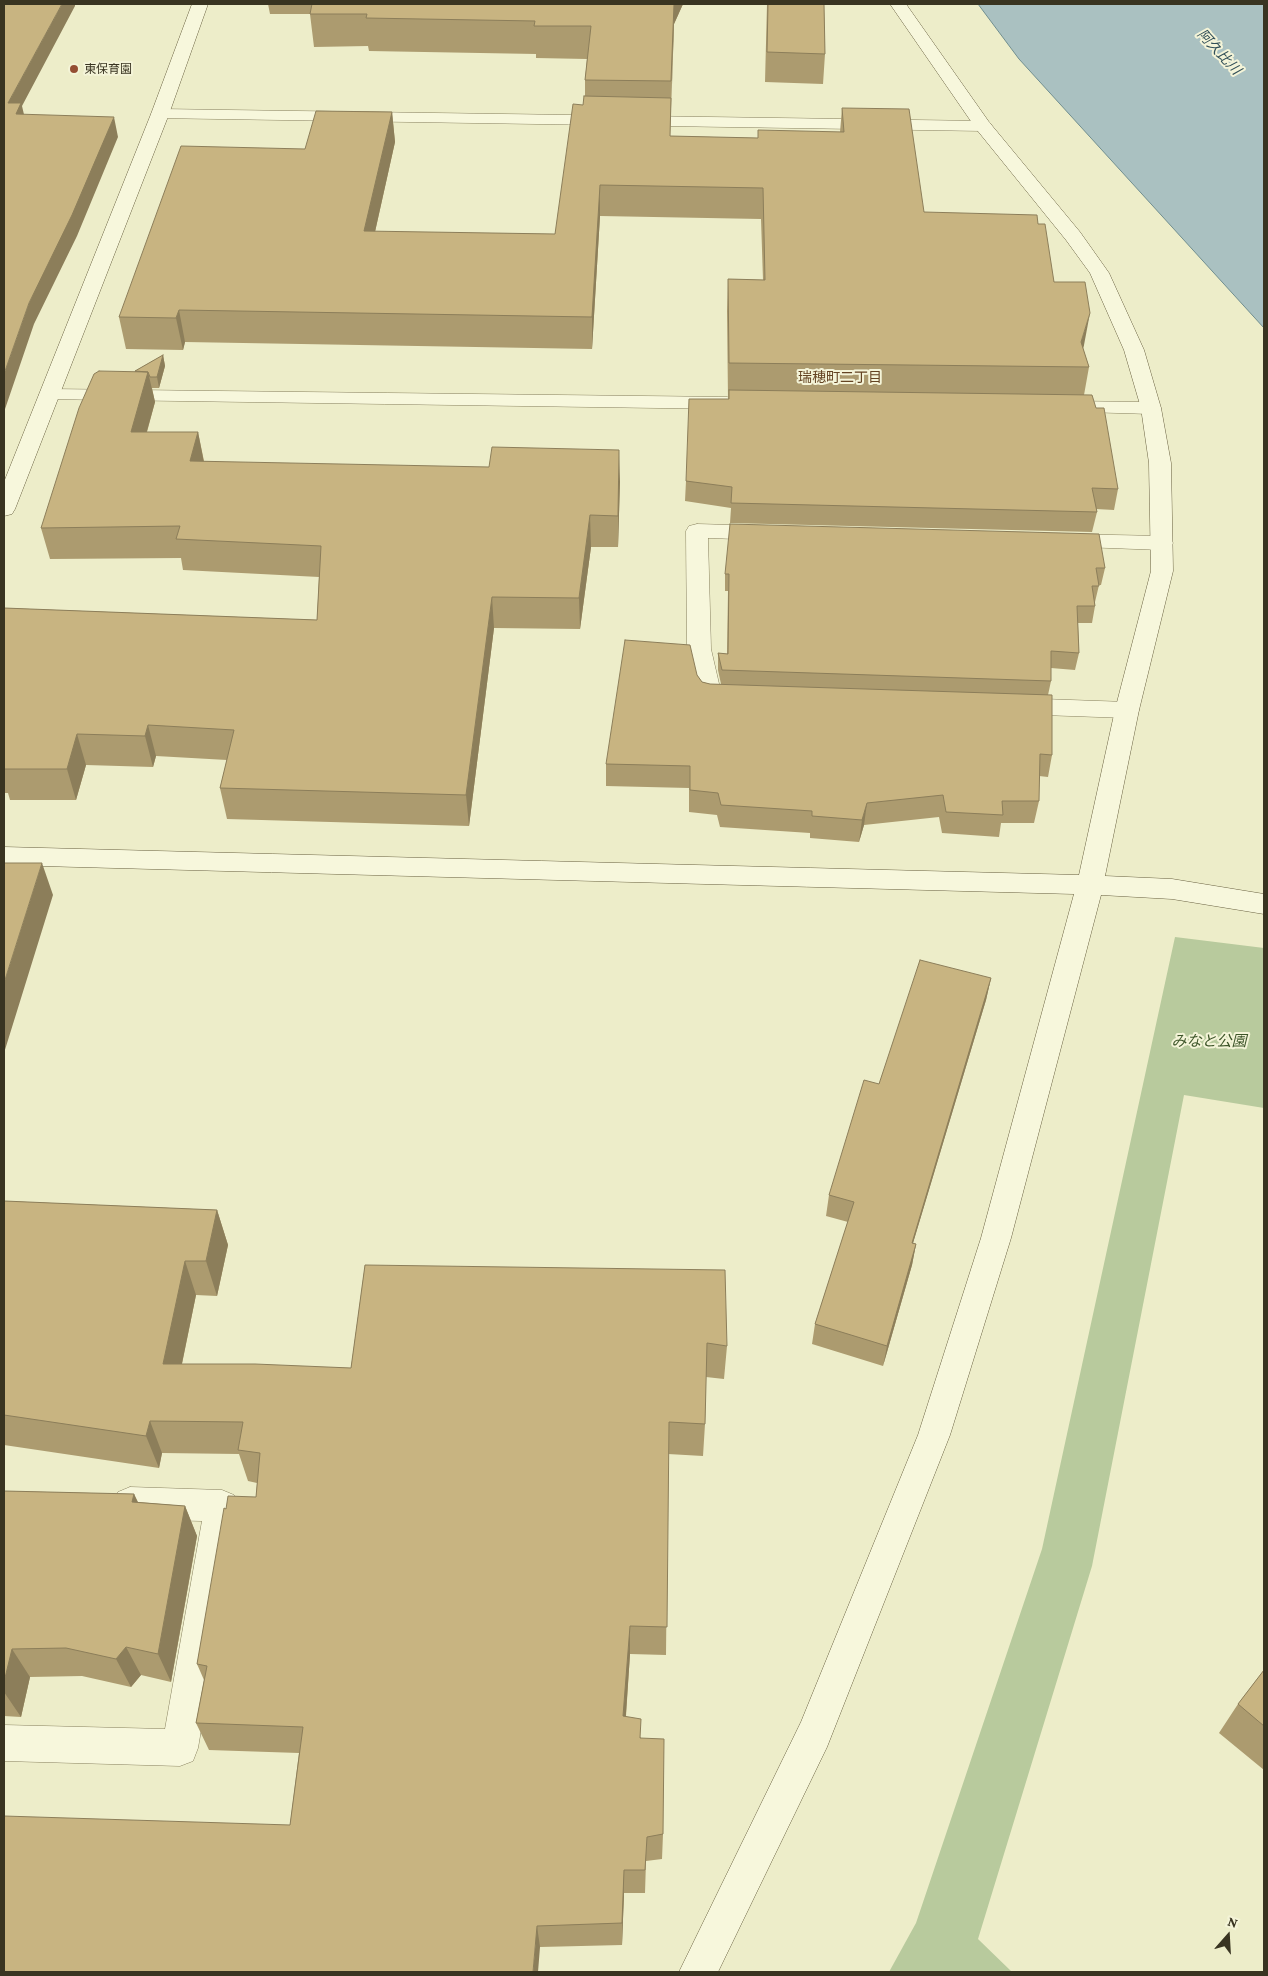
<!DOCTYPE html>
<html>
<head>
<meta charset="utf-8">
<style>
  body { margin:0 }
  #map { position:relative; width:1268px; height:1976px; overflow:hidden; background:#ededc9; font-family:"Crimson Pro",serif }
  canvas { display:block }
  .frame { position:absolute; inset:0; border:5px solid #393421; pointer-events:none }
  .north { position:absolute; left:1203px; top:1911px; width:50px; height:50px; -webkit-text-stroke:4px #f4f4d8; paint-order:stroke; rotate:19deg; font-size:14px; font-weight:700; line-height:20px; text-align:center; color:#393421 }
  .north::after { content:''; display:block; margin:auto; width:18px; height:22px; background:#393421; clip-path:polygon(50% 0,100% 100%,50% 72%,0 100%) }
</style>
</head>
<body>
<div id="map">
<canvas width="1268" height="1976"></canvas>
<div class="frame"></div>
<div class="north">N</div>
</div>
<script>
const ctx = document.querySelector('canvas').getContext('2d');
ctx.lineJoin = 'round';
function fill(path, color) {
  ctx.fillStyle = color;
  ctx.fill(path, 'evenodd');
}
function poly(rows) {
  const path = new Path2D();
  for (const r of rows) {
    path.moveTo(r[0], r[1]);
    for (let i = 2; i < r.length; i += 2) path.lineTo(r[i], r[i + 1]);
  }
  return path;
}
function stroke(path, color, width, dash) {
  ctx.strokeStyle = color;
  ctx.lineWidth = width;
  ctx.lineCap = dash ? 'butt' : 'round';
  ctx.setLineDash(dash || []);
  ctx.stroke(path);
}
function write(font, color, halo, rows, align = 'center') {
  ctx.font = font + ' "Crimson Pro","Noto Sans JP",serif';
  ctx.lineWidth = 4;
  ctx.setLineDash([]);
  ctx.textBaseline = 'middle';
  ctx.strokeStyle = halo;
  ctx.fillStyle = color;
  for (const [text, x, y, turn = 0] of rows) {
    ctx.save();
    ctx.translate(x, y);
    ctx.rotate((+turn || 0) * Math.PI / 180);
    ctx.textAlign = isNaN(turn) ? turn : align;
    if (halo) ctx.strokeText(text, 0, 0);
    ctx.fillText(text, 0, 0);
    ctx.restore();
  }
}
fill(poly([
  [1175,937,1264,948,1264,1108,1184,1095,1092,1566,978,1939,1012,1972,889,1972,916,1923,1042,1549]
]), '#b8ca9d');
const water = poly([
  [978,4,1264,4,1264,328,1019,59,978,4]
]);
fill(water, '#aac1c1');
stroke(water, '#708e8f', 1);
const street = poly([
  [160,109,983,121,989,122,992,126,989,130,983,131,154,118,151,114,154,110,160,109],
  [49,389,727,397,734,399,737,403,734,407,727,409,42,399,39,395,42,391,49,389],
  [1058,401,1151,402,1158,404,1161,408,1158,412,1151,414,1051,411,1048,407,1051,403,1058,401],
  [697,524,766,526,774,528,777,533,774,538,766,540,708,538,711,649,720,688,743,691,746,697,743,703,734,705,702,702,698,696,687,649,686,531,689,526,697,524],
  [1064,534,1162,536,1170,538,1173,543,1170,548,1162,550,1056,546,1053,541,1056,536,1064,534],
  [1014,698,1127,702,1136,704,1139,710,1136,716,1127,718,1014,714,1005,712,1002,706,1005,700,1014,698],
  [130,1487,222,1490,234,1495,239,1506,198,1748,193,1761,180,1766,4,1761,4,1725,165,1729,202,1521,130,1519,118,1514,113,1503,118,1492,130,1487]
]);
const secondary = poly([
  [192,4,208,4,169,114,15,509,12,514,4,516,4,482,151,114,192,4],
  [890,4,906,4,989,122,1080,232,1109,273,1144,350,1161,408,1171,463,1173,571,1139,710,1105,876,1172,879,1264,894,1264,914,1172,899,1101,895,1011,1238,950,1435,827,1747,718,1972,679,1972,801,1722,918,1435,981,1238,1074,894,4,865,4,847,1079,875,1115,710,1151,571,1149,463,1141,408,1124,350,1090,273,1066,240,977,130,890,4]
]);
stroke(street, '#88815f', 1);
stroke(secondary, '#6a6242', 1);
fill(street, '#f7f7dc');
fill(secondary, '#f7f7dc');
fill(poly([
  [268,4,683,4,674,24,670,136,757,138,840,132,842,108,924,212,1038,224,1054,282,1084,345,1083,348,1089,367,1084,395,1118,489,1114,510,1096,509,1097,512,1092,532,730,523,731,508,685,501,686,481,728,399,727,311,728,279,763,280,761,219,600,216,592,349,185,342,183,350,126,349,119,317,305,149,392,112,395,142,375,232,555,234,583,105,585,96,585,80,587,59,536,58,536,54,369,51,368,46,314,47,310,14,270,14],
  [767,4,824,4,825,54,823,84,765,82],
  [163,355,165,366,159,388,152,388,155,402,147,432,198,432,204,461,620,481,618,547,591,547,580,629,494,628,469,826,227,819,220,788,227,760,156,756,153,767,86,765,76,800,10,800,8,793,4,793,4,608,317,620,319,577,183,570,181,558,50,559,41,528,135,371],
  [1105,568,1101,585,1099,585,1095,602,1095,606,1092,623,1078,623,1079,653,1075,670,1051,668,1051,681,1048,695,1052,755,1048,777,1039,776,1039,801,1034,823,1001,823,999,837,942,833,939,817,864,825,859,842,810,838,810,833,720,827,717,815,689,812,689,788,606,786,606,764,697,675,702,682,710,684,721,684,718,670,718,653,727,654,728,591,725,591,725,574],
  [991,978,986,1000,913,1243,916,1244,912,1265,883,1366,812,1344,815,1324,848,1222,826,1216,829,1195,879,1084],
  [4,1201,217,1210,228,1245,217,1296,196,1295,182,1364,351,1368,365,1265,727,1346,724,1379,706,1377,705,1424,703,1456,668,1454,666,1655,630,1654,626,1716,641,1738,663,1834,662,1859,646,1861,645,1893,624,1893,622,1945,540,1947,290,1825,299,1753,209,1750,196,1723,204,1680,197,1664,226,1509,256,1497,257,1483,248,1481,239,1454,162,1453,159,1468,4,1445],
  [4,1491,134,1494,138,1502,185,1506,197,1536,171,1682,141,1675,131,1687,82,1676,30,1677,21,1717,4,1716],
  [1264,1670,1264,1770,1219,1733,1238,1704]
]), '#ac9b6f');
fill(poly([
  [62,4,75,4,75,6,22,106,26,123,21,134,8,103],
  [674,4,683,4,674,24,671,115],
  [392,112,395,142,368,263,364,231],
  [114,117,118,137,77,236,34,324,4,412,4,374,29,303],
  [600,185,600,216,592,349,592,317],
  [179,310,185,342,183,350,176,318],
  [1090,313,1084,345,1077,367,1081,342],
  [163,355,165,366,159,388,157,377],
  [148,372,155,402,138,463,131,432],
  [198,432,204,463,190,461],
  [619,450,620,481,618,547,618,516],
  [590,515,591,547,580,629,579,598],
  [492,597,494,628,469,826,466,795],
  [148,725,156,756,153,767,145,736],
  [77,734,86,765,76,800,67,769],
  [867,803,864,825,859,842,862,820],
  [42,863,53,895,4,1053,4,983],
  [991,978,986,1000,907,1263,912,1243],
  [217,1210,228,1245,217,1296,206,1261],
  [916,1244,912,1265,883,1366,887,1346],
  [185,1261,196,1295,175,1397,163,1364],
  [150,1421,162,1453,159,1468,146,1436],
  [134,1494,148,1525,132,1502],
  [185,1506,197,1536,171,1682,158,1654],
  [630,1626,630,1654,624,1742,623,1716],
  [126,1647,141,1675,131,1687,116,1659],
  [12,1649,30,1677,21,1717,4,1692,4,1682],
  [624,1870,624,1893,622,1945,622,1923],
  [537,1926,540,1947,538,1972,533,1972]
]), '#8c7e5a');
const building = poly([
  [4,4,62,4,8,103,21,103,16,114,114,117,72,215,29,303,4,374,4,4],
  [312,4,674,4,671,81,585,80,591,26,534,26,535,21,366,18,367,14,310,14,312,4],
  [768,4,824,4,825,54,767,52,768,4],
  [584,96,671,98,670,136,758,138,758,130,844,132,842,108,909,109,924,212,1037,215,1038,224,1045,224,1054,282,1085,282,1090,313,1081,342,1089,367,729,363,728,279,765,280,763,188,600,185,592,317,179,310,176,318,119,317,181,146,305,149,316,111,392,112,364,231,555,234,573,104,583,105,584,96],
  [163,355,157,377,150,377,148,372,135,371,163,355],
  [99,371,148,372,131,432,198,432,190,461,489,467,492,447,619,450,618,516,590,515,579,598,492,597,466,795,220,788,234,730,148,725,145,736,77,734,67,769,4,769,4,608,317,620,321,546,176,539,180,526,41,528,79,408,94,374,99,371],
  [729,390,1092,395,1096,408,1104,408,1118,489,1092,488,1097,512,731,503,732,487,686,481,689,399,729,399,729,390],
  [730,524,1099,534,1105,568,1096,568,1099,586,1092,586,1095,606,1077,606,1079,653,1051,651,1051,681,722,670,718,653,728,654,729,574,725,574,730,524],
  [625,640,690,645,697,675,702,682,710,684,1052,695,1052,755,1040,754,1039,801,1002,801,1003,815,946,812,943,795,867,803,862,820,812,816,812,811,721,805,718,793,690,790,690,766,606,764,625,640],
  [4,863,42,863,4,983,4,863],
  [920,960,991,978,912,1243,916,1244,887,1346,815,1324,854,1202,829,1195,864,1080,879,1084,920,960],
  [4,1201,217,1210,206,1261,185,1261,163,1364,255,1364,351,1368,365,1265,725,1270,727,1346,707,1343,705,1424,669,1422,667,1627,630,1626,623,1716,641,1719,640,1738,664,1739,663,1834,647,1837,645,1870,624,1870,622,1923,537,1926,533,1972,4,1972,4,1816,290,1825,303,1727,196,1723,207,1666,197,1664,224,1508,226,1509,228,1496,256,1497,260,1453,238,1450,243,1422,150,1421,146,1436,4,1415,4,1201],
  [4,1491,134,1494,132,1502,185,1506,158,1654,126,1647,116,1659,66,1648,12,1649,4,1682,4,1491],
  [1264,1670,1264,1726,1238,1704,1264,1670]
]);
fill(building, '#c8b481');
stroke(building, '#8c7e5a', 1);
for (const [x, y, r, color] of [
  [74,69,5,"#944e32"]
]) {
  const dot = new Path2D();
  dot.arc(x, y, r, 0, 2 * Math.PI);
  ctx.fillStyle = color;
  ctx.fill(dot);
  stroke(dot, '#f4f4d8', 2);
}
write('12px', '#393421', '#f4f4d8', [
  ["東保育園",84,69]
], 'left');
write('italic 14px', '#314f58', '#f4f4d8', [
  ["阿久比川",1219,52,47]
]);
write('14px', '#644423', '#f4f4d8', [
  ["瑞穂町二丁目",840,378]
]);
write('italic 15px', '#3d5529', '#f4f4d8', [
  ["みなと公園",1209,1041]
]);
</script>
</body>
</html>
